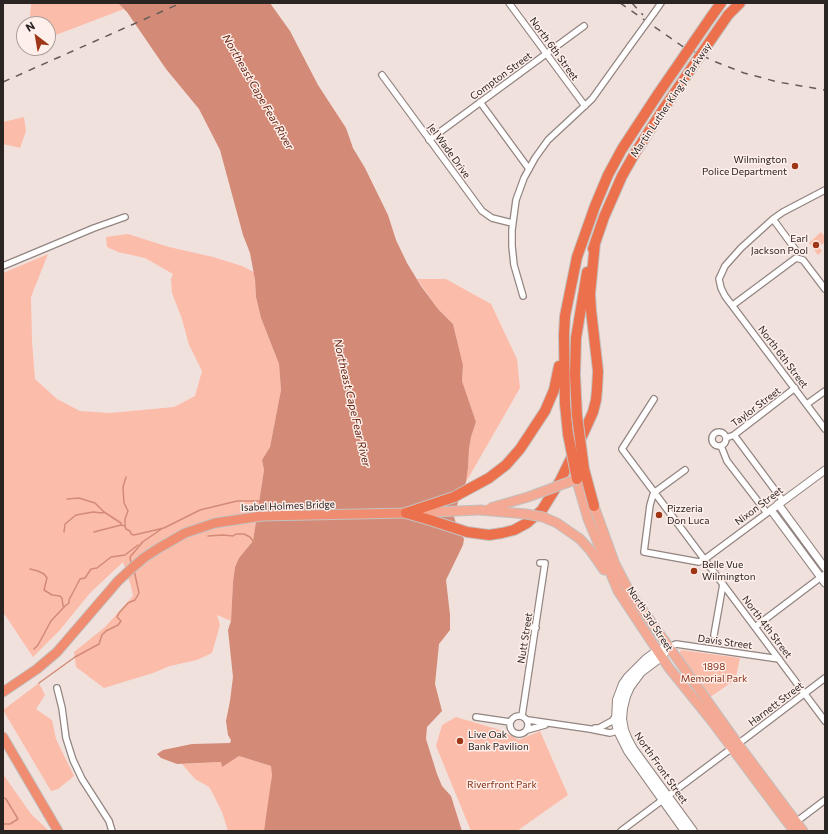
<!DOCTYPE html>
<html>
<head>
<meta charset="utf-8">
<style>
  body { margin:0 }
  #map { position:relative; width:828px; height:834px; overflow:hidden; background:#f1e1dd; font-family:Commissioner,sans-serif }
  canvas { display:block }
  .frame { position:absolute; inset:0; border:4px solid #2a2423; pointer-events:none }
  .north { position:absolute; left:16px; top:16px; width:40px; height:40px; box-sizing:border-box; background:#ffefea; border:1px solid #aa9e9a; border-radius:50%; rotate:329deg; font-size:11px; font-weight:700; line-height:16px; text-align:center; color:#2a2423 }
  .north::after { content:''; display:block; margin:auto; width:14px; height:18px; background:#9e3617; clip-path:polygon(50% 0,100% 100%,50% 72%,0 100%) }
</style>
</head>
<body>
<div id="map">
<canvas width="828" height="834"></canvas>
<div class="frame"></div>
<div class="north">N</div>
</div>
<script>
const ctx = document.querySelector('canvas').getContext('2d');
ctx.lineJoin = 'round';
function fill(path, color) {
  ctx.fillStyle = color;
  ctx.fill(path, 'evenodd');
}
function poly(rows) {
  const path = new Path2D();
  for (const r of rows) {
    if (r.length === 3) {
      path.moveTo(r[0] + r[2], r[1]);
      path.arc(r[0], r[1], r[2], 0, 2 * Math.PI);
      continue;
    }
    path.moveTo(r[0], r[1]);
    for (let i = 2; i < r.length; i += 2) path.lineTo(r[i], r[i + 1]);
  }
  return path;
}
function stroke(path, color, width, dash) {
  ctx.strokeStyle = color;
  ctx.lineWidth = width;
  ctx.lineCap = dash ? 'butt' : 'round';
  ctx.setLineDash(dash || []);
  ctx.stroke(path);
}
function write(font, color, halo, rows, align = 'center') {
  ctx.font = font + ' Commissioner,sans-serif';
  ctx.lineWidth = 3;
  ctx.setLineDash([]);
  ctx.textBaseline = 'middle';
  ctx.strokeStyle = halo;
  ctx.fillStyle = color;
  for (const [text, x, y, turn = 0] of rows) {
    ctx.save();
    ctx.translate(x, y);
    ctx.rotate((+turn || 0) * Math.PI / 180);
    ctx.textAlign = isNaN(turn) ? turn : align;
    if (halo) ctx.strokeText(text, 0, 0);
    ctx.fillText(text, 0, 0);
    ctx.restore();
  }
}
fill(poly([
  [31,3,118,3,124,9,48,38,48,24,33,24,30,16],
  [24,117,26,131,20,148,3,144,3,122],
  [821,232,825,237,825,242,819,247,822,251,818,255,809,243],
  [128,234,169,247,213,257,242,266,254,272,256,297,261,318,279,364,281,390,270,447,262,460,264,470,253,541,239,558,235,567,233,582,231,621,217,615,220,625,212,653,197,660,170,666,153,673,104,688,76,667,74,652,105,627,133,596,131,586,123,562,90,593,60,630,33,657,3,612,3,273,48,254,31,297,32,341,35,379,57,399,80,411,110,413,174,407,195,396,202,371,189,345,182,319,172,293,171,279,173,274,145,258,118,252,107,247,106,237],
  [417,279,446,279,491,304,517,359,520,388,466,482,468,468,469,449,471,437,476,422,462,381,463,365,453,324,438,309],
  [681,650,740,658,736,677,729,684,709,698,679,655],
  [39,683,45,695,36,709,52,720,56,739,74,776,58,789,51,791,3,710],
  [456,717,500,730,519,740,540,731,568,795,517,831,471,831,436,746,442,725],
  [239,756,271,766,272,767,272,775,270,799,264,831,228,831,222,812,212,792,209,787,195,779,182,764,221,762,222,766],
  [3,774,31,814,49,831,3,831]
]), '#fcbcaa');
fill(poly([
  [118,3,270,3,290,31,318,85,346,128,353,148,365,168,388,215,396,240,407,263,421,286,438,309,453,324,463,365,462,381,476,422,471,437,469,449,468,468,466,482,458,502,454,517,457,526,464,539,463,545,446,580,450,615,450,630,439,644,435,684,442,711,427,727,426,739,437,774,442,786,451,796,462,831,264,831,272,775,271,766,239,756,222,767,221,762,177,764,161,758,157,754,163,750,192,744,230,743,231,740,228,735,226,721,230,701,233,677,228,630,231,621,233,582,235,567,239,558,253,541,264,470,262,460,270,447,281,390,279,364,261,318,256,297,255,280,250,253,243,235,220,150,199,109,166,69,127,12]
]), '#d38a76');
stroke(poly([
  [67,499,79,498,95,503,104,512,121,523,121,525],
  [125,526,125,519,128,511,124,503,123,487,126,477],
  [64,532,65,524,76,515,93,512,102,513,104,512],
  [94,532,121,525,125,526,126,529,130,531,131,534,134,535,164,528,200,510,237,501,261,501],
  [208,536,223,535,233,536,236,534,244,534,250,537,253,541],
  [141,543,163,528],
  [131,563,130,557,142,543],
  [30,569,38,571,44,574,47,578,44,590,52,595,60,596,62,598,63,606,65,606,69,603,69,600,80,579,85,578,91,569,97,568,111,557,125,555,138,545],
  [34,649,38,645,51,621,65,606],
  [39,683,75,657,99,644,102,635,106,631,118,625,121,621,117,617,119,613,128,603,135,600,139,593,134,570],
  [3,797,6,799,18,819,10,824,3,824]
]), '#d38a76', 1.5);
const minor = poly([
  [509,3,585,106],
  [654,13,661,3],
  [382,75,482,211,492,218,512,223],
  [480,102,529,169],
  [429,140,584,26],
  [825,190,783,212,773,219,741,248,725,266,719,279,721,288,725,296,825,429],
  [773,219,795,249],
  [3,266,94,228,125,217],
  [523,296,514,265,512,246,512,230,516,200,524,178,535,158,548,140,592,99,630,46],
  [733,305,796,258,803,260,825,289],
  [654,399,622,449,825,721],
  [807,404,825,391],
  [719,439,7],
  [734,435,783,501],
  [726,438,734,435,795,388],
  [721,446,727,461,767,513],
  [685,470,655,492,653,495,650,505,644,552,699,562,705,559,771,510],
  [528,626,536,628],
  [755,627,825,574],
  [714,635,723,584],
  [668,647,676,644,779,659],
  [57,688,62,708,66,738,73,760,82,779,109,821,112,831],
  [519,725,9],
  [522,716,545,563,540,563],
  [476,717,510,722],
  [528,720,590,729,610,733,621,730],
  [595,728,599,728,612,721,616,716],
  [527,730,545,725],
  [738,744,825,678],
  [796,822,825,800],
  [621,831,732,748]
]);
const tertiary = poly([
  [825,470,771,510,825,583],
  [778,504,825,568]
]);
const secondary = poly([
  [668,647,657,651,646,659,628,677,623,684,617,700,616,723,618,731,628,751,685,831],
  [665,652,661,657,641,672,630,687,626,696,623,708,622,719,624,730,628,740,633,749,693,831]
]);
const primary = poly([
  [577,479,582,483,594,506,615,564,629,591,738,744,803,831],
  [578,485,588,519,618,591,669,668,711,720,794,831],
  [411,513,480,510],
  [580,539,590,550,604,570]
]);
const trunk = poly([
  [3,692,37,669,57,652,118,581,132,568,145,557,159,548,185,533,215,523,262,516,406,513],
  [3,737,58,831]
]);
const motorway = poly([
  [728,15,740,3],
  [711,17,721,3],
  [593,249,604,217,622,176,635,153,664,108],
  [577,416,575,375,576,338,587,272],
  [568,434,565,404,564,335,565,316,577,257,595,206,608,175,622,149,658,94],
  [406,513,430,520,467,532,489,535,502,533,514,530,527,523,542,510,560,481,584,432,593,412,596,400,597,390,598,371,591,310,590,294,595,243],
  [406,513,454,497,489,478,506,465,520,449,545,411,554,390,559,366]
]);
stroke(minor, '#938581', 8);
stroke(tertiary, '#938581', 9);
stroke(secondary, '#938581', 10);
stroke(primary, '#c3c2c1', 11);
stroke(trunk, '#c3c2c1', 11);
stroke(motorway, '#c3c2c1', 12);
stroke(minor, '#fff', 5.5);
stroke(tertiary, '#fff', 7);
stroke(secondary, '#fff', 8);
stroke(primary, '#f4a994', 9);
stroke(trunk, '#f08c70', 9);
stroke(motorway, '#ed704c', 10);
stroke(poly([
  [620,3,682,46,716,62,744,73,778,82,825,90],
  [632,3,643,15],
  [3,82,181,3]
]), '#655c5a', 1.5, [7, 7]);
const minorBridge = poly([
  [630,46,654,13]
]);
const primaryBridge = poly([
  [490,508,528,497,577,479],
  [480,510,526,514,543,517,557,523,580,539]
]);
const motorwayBridge = poly([
  [658,94,711,17],
  [664,108,728,15],
  [577,416,584,469,594,506],
  [568,434,577,479]
]);
stroke(minorBridge, '#938581', 8, []);
stroke(primaryBridge, '#c3c2c1', 11, []);
stroke(motorwayBridge, '#c3c2c1', 12, []);
stroke(minorBridge, '#fff', 5.5);
stroke(primaryBridge, '#f4a994', 9);
stroke(motorwayBridge, '#ed704c', 10);
for (const [x, y, r, color] of [
  [795,166,4,"#9e3617"],
  [816,245,4,"#9e3617"],
  [659,515,4,"#9e3617"],
  [694,571,4,"#9e3617"],
  [460,741,4,"#9e3617"]
]) {
  const dot = new Path2D();
  dot.arc(x, y, r, 0, 2 * Math.PI);
  ctx.fillStyle = color;
  ctx.fill(dot);
  stroke(dot, '#ffefea', 1.5);
}
write('10px', '#2a2423', '#ffefea', [
  ["North 6th Street",554,49,54],
  ["Compton Street",501,76,-36],
  ["Martin Luther King Jr Parkway",671,100,-56],
  ["Jel Wade Drive",449,151,54],
  ["North 6th Street",783,357,53],
  ["Taylor Street",756,407,-37],
  ["Isabel Holmes Bridge",288,506,-2],
  ["Nixon Street",759,506,-37],
  ["North 3rd Street",650,619,57],
  ["North 4th Street",767,627,53],
  ["Nutt Street",525,638,-81],
  ["Davis Street",725,642,8],
  ["Harnett Street",776,704,-37],
  ["North Front Street",661,768,55]
]);
write('10px', '#2a2423', '#ffefea', [
  ["Wilmington",787,160,"right"],
  ["Police Department",787,172,"right"],
  ["Earl",808,239,"right"],
  ["Jackson Pool",808,251,"right"],
  ["Pizzeria",667,509],
  ["Don Luca",667,521],
  ["Belle Vue",702,565],
  ["Wilmington",702,577],
  ["Live Oak",468,735],
  ["Bank Pavilion",468,747]
], 'left');
write('10px', '#842e14', '#ffefea', [
  ["1898",714,667],
  ["Memorial Park",714,679],
  ["Riverfront Park",502,785]
]);
write('italic 11px', '#642310', '#ffefea', [
  ["Northeast Cape Fear River",258,92,60],
  ["Northeast Cape Fear River",352,403,77]
]);
</script>
</body>
</html>
